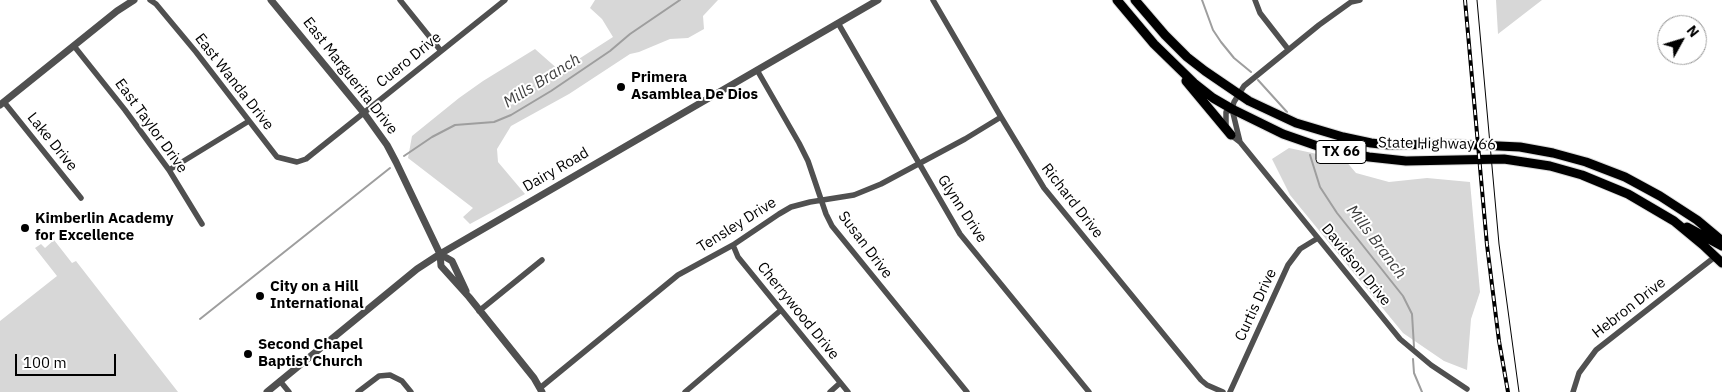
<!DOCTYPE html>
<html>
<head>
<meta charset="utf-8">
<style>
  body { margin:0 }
  #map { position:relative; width:1722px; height:392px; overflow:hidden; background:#fff; font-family:"IBM Plex Sans",sans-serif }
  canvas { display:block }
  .north { position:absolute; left:1657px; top:15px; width:50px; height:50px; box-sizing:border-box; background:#fff; border:1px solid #999; border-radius:50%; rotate:51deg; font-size:14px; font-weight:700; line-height:20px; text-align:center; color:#000 }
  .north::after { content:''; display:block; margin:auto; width:18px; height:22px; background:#000; clip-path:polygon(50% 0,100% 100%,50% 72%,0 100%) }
  .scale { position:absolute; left:15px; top:354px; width:101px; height:22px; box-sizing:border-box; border:2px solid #000; border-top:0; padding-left:6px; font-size:15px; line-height:18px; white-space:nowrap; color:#000; -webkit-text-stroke:4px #fff; paint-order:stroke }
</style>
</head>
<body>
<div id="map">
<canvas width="1722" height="392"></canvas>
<div class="north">N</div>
<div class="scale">100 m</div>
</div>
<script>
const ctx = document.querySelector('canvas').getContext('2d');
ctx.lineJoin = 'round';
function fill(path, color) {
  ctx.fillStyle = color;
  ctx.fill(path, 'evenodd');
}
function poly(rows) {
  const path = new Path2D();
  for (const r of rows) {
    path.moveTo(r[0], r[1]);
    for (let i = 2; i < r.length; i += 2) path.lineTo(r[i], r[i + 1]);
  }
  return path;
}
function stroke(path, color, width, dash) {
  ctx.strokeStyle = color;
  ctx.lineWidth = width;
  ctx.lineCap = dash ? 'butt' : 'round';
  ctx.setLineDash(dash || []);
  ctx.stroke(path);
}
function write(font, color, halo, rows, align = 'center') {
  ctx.font = font + ' "IBM Plex Sans",sans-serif';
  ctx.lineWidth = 4;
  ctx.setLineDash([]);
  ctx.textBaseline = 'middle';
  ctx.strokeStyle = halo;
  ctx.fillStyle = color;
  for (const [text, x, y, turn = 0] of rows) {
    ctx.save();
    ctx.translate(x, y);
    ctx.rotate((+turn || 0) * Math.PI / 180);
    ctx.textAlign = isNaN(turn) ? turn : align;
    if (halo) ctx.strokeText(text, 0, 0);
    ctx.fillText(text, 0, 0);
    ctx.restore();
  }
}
fill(poly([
  [595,0,718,0,703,16,704,29,688,38,670,39,639,52,630,54,569,94,511,126,497,149,498,162,525,194,470,224,463,217,473,208,408,158,412,136,459,98,483,81,535,49,560,71,613,37,602,19,590,8],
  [1496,0,1542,0,1498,34],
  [1289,148,1345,160,1356,173,1389,182,1427,178,1470,182,1480,292,1471,319,1467,370,1444,361,1403,333,1290,195,1272,159],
  [54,240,72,263,76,261,178,392,0,392,0,321,57,276,35,248,41,244,45,248]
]), '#d7d7d7');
stroke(poly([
  [1202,0,1213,30,1221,42,1234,58,1251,72],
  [1258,80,1287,112],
  [1310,155,1320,187,1337,213,1403,296,1412,314,1414,347],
  [404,156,432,137,455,125,494,122,511,115,551,91,610,51,630,34,680,0],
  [200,319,390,168],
  [1413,359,1414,373,1422,392]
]), '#9e9e9e', 2);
const primary = poly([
  [1117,0,1154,44,1194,83,1213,98,1232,109,1283,134,1329,150,1369,157,1406,161,1504,159,1550,166,1582,175,1628,194,1674,221,1703,245,1722,263],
  [1135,0,1165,35,1187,57,1205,71,1249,101,1296,123,1343,137,1371,143,1389,145,1456,144,1520,147,1553,153,1586,162,1625,177,1660,196,1697,220,1722,241],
  [1186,81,1231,135],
  [1687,227,1722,246]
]);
stroke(primary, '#dbdbdb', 11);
stroke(poly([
  [150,0,156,4,196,52,277,157,297,162,306,159,505,0],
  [400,0,441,51],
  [933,0,1001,117,1044,188,1201,380,1207,385,1223,392],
  [1255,0,1260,13,1288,49],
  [1360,0,1351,2,1319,25,1244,86,1234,102,1232,109,1226,112,1226,126,1231,135,1240,142,1400,339,1431,365,1467,389],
  [838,23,960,234,1089,392],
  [74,46,125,110,169,170,202,224],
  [757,70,799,143,808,161,826,214,832,226,967,392],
  [4,102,81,198],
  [1232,109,1240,142],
  [169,170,249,121],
  [733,245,738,257,848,392],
  [479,311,542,260],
  [280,381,289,392],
  [540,388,678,275,733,245,779,214,791,207,810,202,854,195,881,184,965,139,1001,117],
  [358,392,379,376,390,375,402,381,411,392],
  [685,392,781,310],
  [830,392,840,383],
  [1230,392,1288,265,1300,249,1318,238],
  [1573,392,1579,373,1596,350,1716,256]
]), '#505050', 5.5);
stroke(poly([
  [271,0,364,113,387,145,396,162,440,254,441,266,469,297,534,378,542,392],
  [0,105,117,11,134,0],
  [440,254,452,261,466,291],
  [267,392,417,269,440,254,878,0]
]), '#505050', 7);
stroke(primary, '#000', 9);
stroke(poly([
  [1477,0,1499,244,1519,392]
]), '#000', 1);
const rail = poly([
  [1465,0,1487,245,1499,341,1508,392]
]);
stroke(rail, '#000', 4);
stroke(rail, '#fff', 2, [5.5]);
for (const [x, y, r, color] of [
  [621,87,5,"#000"],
  [25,228,5,"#000"],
  [260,296,5,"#000"],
  [248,354,5,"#000"]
]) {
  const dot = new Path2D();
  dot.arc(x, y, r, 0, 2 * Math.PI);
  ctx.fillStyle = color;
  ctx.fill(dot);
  stroke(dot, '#fff', 2);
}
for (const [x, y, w] of [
  [1341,152,50]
]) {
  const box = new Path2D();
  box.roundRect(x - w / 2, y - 11.5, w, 23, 4);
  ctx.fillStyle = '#fff';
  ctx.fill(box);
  stroke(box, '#000', 1);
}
write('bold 14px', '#000', null, [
  ["TX 66",1341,152]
]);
write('15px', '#000', '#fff', [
  ["Cuero Drive",409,60,-39],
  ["East Marguerita Drive",350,76,52],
  ["East Wanda Drive",234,82,52],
  ["East Taylor Drive",151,126,54],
  ["Lake Drive",52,142,51],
  ["State Highway 66",1437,144,1],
  ["Dairy Road",556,170,-30],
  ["Richard Drive",1072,201,52],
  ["Glynn Drive",962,209,57],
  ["Tensley Drive",737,225,-32],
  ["Susan Drive",865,245,53],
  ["Davidson Drive",1356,265,51],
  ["Curtis Drive",1256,305,-65],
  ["Hebron Drive",1629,308,-38],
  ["Cherrywood Drive",798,311,51]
]);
write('bold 15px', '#000', '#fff', [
  ["Primera",631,78],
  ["Asamblea De Dios",631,95],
  ["Kimberlin Academy",35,219],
  ["for Excellence",35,236],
  ["City on a Hill",270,287],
  ["International",270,304],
  ["Second Chapel",258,345],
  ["Baptist Church",258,362]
], 'left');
write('italic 16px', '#3f3f3f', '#fff', [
  ["Mills Branch",542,81,-32],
  ["Mills Branch",1376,242,53]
]);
</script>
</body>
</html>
